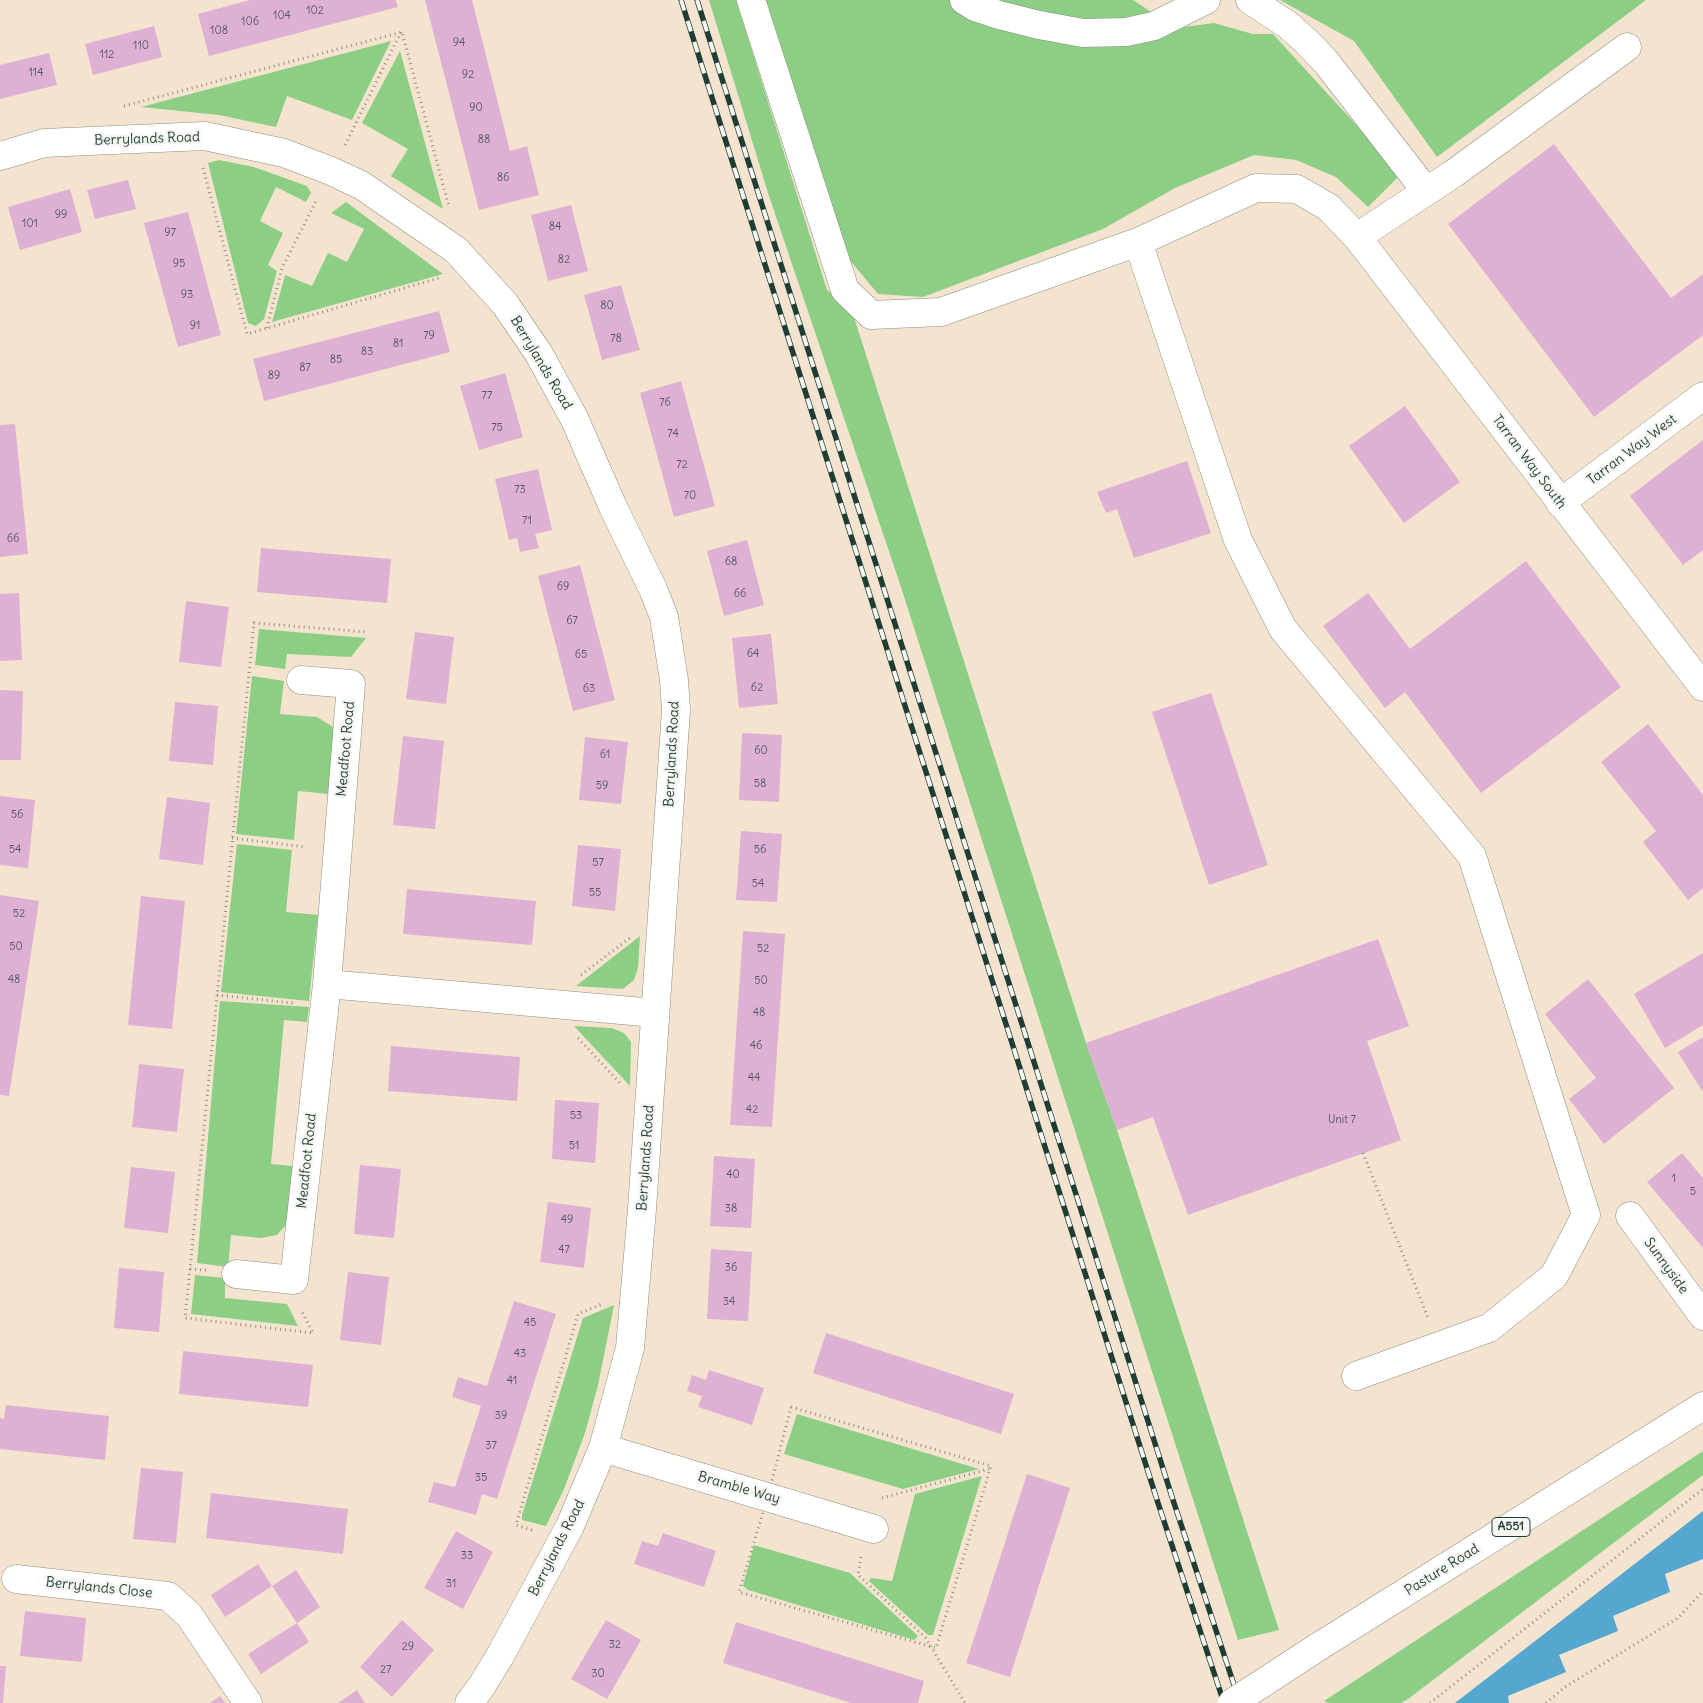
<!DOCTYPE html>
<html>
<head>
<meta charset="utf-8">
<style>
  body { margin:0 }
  canvas { display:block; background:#f4e4cf }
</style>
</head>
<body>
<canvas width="1703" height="1703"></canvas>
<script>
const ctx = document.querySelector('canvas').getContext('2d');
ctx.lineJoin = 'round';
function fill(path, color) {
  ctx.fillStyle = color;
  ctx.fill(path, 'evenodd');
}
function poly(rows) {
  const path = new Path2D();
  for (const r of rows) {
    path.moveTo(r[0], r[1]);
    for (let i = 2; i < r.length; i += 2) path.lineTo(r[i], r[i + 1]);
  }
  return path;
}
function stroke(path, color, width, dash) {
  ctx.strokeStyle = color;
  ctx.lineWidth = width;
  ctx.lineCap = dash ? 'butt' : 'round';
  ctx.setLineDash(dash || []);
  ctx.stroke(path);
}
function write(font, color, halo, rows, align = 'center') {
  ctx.font = font + ' Delius,sans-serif';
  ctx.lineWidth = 5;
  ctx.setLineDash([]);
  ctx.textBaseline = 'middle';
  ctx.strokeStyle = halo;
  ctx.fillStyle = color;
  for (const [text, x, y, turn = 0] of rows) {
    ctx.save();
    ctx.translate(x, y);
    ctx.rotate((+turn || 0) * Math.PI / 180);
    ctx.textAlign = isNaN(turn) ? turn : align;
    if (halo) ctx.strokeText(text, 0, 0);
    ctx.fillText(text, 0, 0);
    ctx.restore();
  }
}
fill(poly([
  [709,0,736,0,827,290,852,311,1086,1043,1117,1130,1279,1630,1238,1640,899,581,768,193],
  [765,0,1133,0,1176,28,1214,23,1253,34,1273,34,1401,174,1368,207,1336,177,1296,160,1254,155,1175,188,1103,229,923,297,878,294,848,258],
  [1280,0,1646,0,1437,157,1354,41],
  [391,41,352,120,287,96,276,127,219,115,141,107],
  [400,51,443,209,391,176,408,149,362,123],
  [219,160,254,167,307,186,311,193,306,202,276,187,260,221,283,233,268,265,277,271,264,319,256,326,248,323,208,163],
  [346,202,443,274,272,322,285,275,312,286,328,253,347,262,364,229,331,213],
  [259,629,366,638,351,657,287,654,285,669,255,665],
  [252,676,284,681,280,714,317,717,333,727,336,739,330,794,298,791,294,840,236,834],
  [237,844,292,850,286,912,318,915,309,1001,221,992],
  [640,936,638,968,634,980,623,989,576,986],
  [220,1001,309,1007,307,1022,284,1020,271,1164,293,1166,287,1224,277,1235,261,1238,231,1235,228,1267,197,1263],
  [574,1026,612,1028,624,1033,631,1042,630,1086],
  [195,1275,225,1278,225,1298,287,1304,298,1326,191,1314],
  [614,1305,598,1385,585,1433,564,1489,546,1526,522,1520,522,1515,583,1318],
  [797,1414,979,1469,903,1489,784,1454],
  [1703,1451,1703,1475,1408,1699,1401,1703,1328,1703,1324,1701],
  [982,1476,933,1635,928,1635,869,1581,871,1578,892,1581,915,1494],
  [754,1545,850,1573,918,1636,914,1640,748,1590,743,1586]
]), '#8dce85');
fill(poly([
  [1703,1511,1703,1559,1665,1574,1670,1592,1613,1616,1618,1631,1559,1655,1566,1672,1508,1696,1509,1703,1455,1703]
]), '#55a7d0');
fill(poly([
  [250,0,396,0,398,7,209,56,198,14],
  [425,0,472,0,510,151,527,146,539,195,479,210],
  [154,26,162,57,93,75,85,44],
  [49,53,57,85,0,99,0,65],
  [1554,144,1671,298,1703,274,1703,335,1594,417,1448,224],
  [128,180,136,209,95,219,87,190],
  [70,189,82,232,20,250,8,207],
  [571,205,588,271,548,281,531,215],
  [188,212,221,335,178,347,144,223],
  [621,285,640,350,602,360,584,295],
  [439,311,450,352,264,401,253,359],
  [505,373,523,437,479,450,460,386],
  [681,381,715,506,674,517,640,393],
  [1405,406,1460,482,1404,523,1349,446],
  [15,424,28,554,0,557,0,425],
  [1703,440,1703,550,1683,565,1630,496],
  [1187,461,1211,533,1134,558,1117,509,1106,513,1097,492],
  [538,469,552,530,535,534,539,548,520,552,517,538,509,540,495,479],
  [747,540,764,605,724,616,707,551],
  [261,548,391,559,387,603,257,592],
  [1526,561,1621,687,1481,793,1405,692,1385,708,1323,626,1368,593,1410,649],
  [580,565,615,700,573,711,538,576],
  [19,593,22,660,0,661,0,594],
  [186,601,229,607,221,667,179,662],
  [415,632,454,637,446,704,406,699],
  [771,634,778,704,739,708,732,638],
  [0,690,23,691,21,760,0,760],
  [1211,693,1268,865,1209,885,1152,712],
  [175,702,218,706,213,765,169,761],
  [1648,724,1703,795,1703,888,1688,900,1643,842,1656,831,1601,762],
  [742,733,782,735,779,802,739,800],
  [403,736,444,741,435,829,393,825],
  [585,737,628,742,621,804,579,800],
  [0,796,35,800,28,868,0,865],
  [167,797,210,803,203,865,159,859],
  [741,831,782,834,777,902,736,900],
  [578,845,621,849,615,911,572,906],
  [407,889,536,901,532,945,403,934],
  [0,895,39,901,9,1096,0,1095],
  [141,896,185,901,172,1029,128,1025],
  [743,931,785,934,772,1127,730,1125],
  [1378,939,1409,1026,1367,1041,1401,1140,1188,1215,1153,1117,1117,1130,1086,1043],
  [1703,953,1703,1025,1665,1048,1634,994],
  [1588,979,1674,1088,1604,1144,1569,1099,1596,1078,1545,1014],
  [1703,1037,1703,1090,1702,1091,1678,1052],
  [391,1046,520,1057,517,1101,388,1091],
  [139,1064,184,1069,177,1132,132,1127],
  [555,1100,599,1103,595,1163,552,1159],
  [1682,1153,1703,1178,1703,1248,1647,1182],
  [714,1156,755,1159,751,1228,710,1226],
  [360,1165,401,1169,394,1238,354,1234],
  [131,1167,175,1172,168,1233,124,1228],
  [548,1202,591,1208,584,1268,540,1262],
  [711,1249,752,1252,748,1321,707,1319],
  [119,1268,164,1272,159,1332,114,1328],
  [348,1272,389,1277,381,1345,340,1340],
  [514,1301,556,1314,497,1499,482,1494,476,1515,428,1502,434,1482,455,1487,481,1406,452,1397,458,1377,487,1386],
  [826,1333,1014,1394,1001,1434,813,1373],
  [183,1351,313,1365,308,1407,179,1394],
  [709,1370,764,1388,752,1425,698,1407,702,1396,687,1391,692,1375,706,1380],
  [6,1405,109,1416,105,1460,0,1449,0,1418,4,1419],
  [141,1468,183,1472,176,1543,133,1539],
  [1027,1474,1070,1488,1010,1677,966,1663],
  [211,1493,348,1509,343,1554,206,1538],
  [456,1531,493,1552,463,1609,424,1588],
  [663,1533,716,1551,704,1587,634,1564,642,1541,658,1546],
  [258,1564,272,1586,225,1617,211,1595],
  [296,1570,320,1607,297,1623,272,1586],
  [25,1611,86,1618,82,1662,20,1656],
  [402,1620,434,1650,392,1697,360,1667],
  [606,1620,641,1640,607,1699,571,1679],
  [736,1622,924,1681,918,1703,851,1703,723,1663],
  [297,1623,309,1642,261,1674,248,1654],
  [0,1666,6,1666,3,1703,0,1703],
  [357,1690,365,1703,338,1703],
  [220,1696,225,1703,210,1703]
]), '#deb0d4');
const minor = poly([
  [751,0,845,290,871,315,941,312,1138,242,1256,188,1297,189,1328,207,1357,237,1703,687],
  [964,0,975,7,999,15,1039,25,1083,33,1126,32,1154,26,1206,0],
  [1250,0,1288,25,1307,42,1326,62,1426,191],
  [0,156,44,143,205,136,284,153,331,171,361,185,456,250,505,304,539,354,575,420,613,507,653,589,664,617,674,680,676,710,642,1209,630,1348,603,1448,570,1526,500,1656,481,1687,469,1703],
  [1357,237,1453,174,1627,47],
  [1138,242,1238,540,1283,629,1472,856,1586,1215,1554,1276,1489,1328,1356,1376],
  [1560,503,1703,396],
  [327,984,655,1013],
  [1630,1216,1703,1316],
  [236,1274,294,1280,327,984,351,684,301,680],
  [603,1448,874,1529],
  [16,1579,168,1596,189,1615,248,1703]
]);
const major = poly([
  [1318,1647,1703,1406]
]);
stroke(minor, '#8a9082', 29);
stroke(major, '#8a9082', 29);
stroke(poly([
  [124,106,402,32,449,207],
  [345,145,401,32],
  [203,168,247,334,439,278],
  [267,328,282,268,317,199],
  [232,838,306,847],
  [581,975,630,938],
  [217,995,293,1003],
  [578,1038,620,1083],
  [1363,1153,1428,1318],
  [190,1269,185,1318,313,1333,301,1310],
  [206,1270,190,1269,254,623,367,632],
  [791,1407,991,1466,936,1648,739,1592,768,1496,791,1407],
  [882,1498,989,1469],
  [532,1530,516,1525,578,1314,602,1304],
  [861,1557,858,1575,925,1637,965,1703],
  [1430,1703,1703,1489],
  [1546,1703,1565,1687,1678,1618,1703,1591]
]), '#8a9082', 3, [1, 4]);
stroke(minor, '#fff', 28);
stroke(major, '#fff', 28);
const rail = poly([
  [681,0,1158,1503,1224,1703],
  [697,0,1173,1500,1240,1703]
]);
stroke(rail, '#1f3d34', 5.5);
stroke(rail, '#f6f6f2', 4, [11]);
const majorBridge = poly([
  [1232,1703,1318,1647]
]);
stroke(majorBridge, '#8a9082', 29, []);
stroke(majorBridge, '#fff', 28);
write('11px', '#4f5a5c', null, [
  ["102",315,11],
  ["104",282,16],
  ["106",250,22],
  ["108",219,31],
  ["94",459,43],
  ["110",141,46],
  ["112",107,55],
  ["114",36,73],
  ["92",468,75],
  ["90",476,108],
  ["88",484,140],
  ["86",503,178],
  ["99",61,215],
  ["101",30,224],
  ["84",555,227],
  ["97",170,233],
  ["82",564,260],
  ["95",179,264],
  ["93",187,295],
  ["80",607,306],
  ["91",195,326],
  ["79",429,336],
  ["78",616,339],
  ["81",398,344],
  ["83",367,352],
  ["85",336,360],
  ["87",305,368],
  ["89",274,376],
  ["77",487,396],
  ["76",665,403],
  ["75",497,428],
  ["74",673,434],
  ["72",682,465],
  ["73",520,490],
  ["70",690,496],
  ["71",527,521],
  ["66",13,539],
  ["68",731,562],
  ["69",563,587],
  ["66",740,594],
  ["67",572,621],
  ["64",753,654],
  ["65",581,655],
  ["62",757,688],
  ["63",589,689],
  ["60",761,751],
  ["61",605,755],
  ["58",760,784],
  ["59",602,786],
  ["56",17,815],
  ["54",15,850],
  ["56",760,850],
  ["57",598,863],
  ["54",758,884],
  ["55",595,893],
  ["52",19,914],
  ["50",16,947],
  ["52",763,949],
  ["48",14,980],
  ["50",761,981],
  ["48",759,1013],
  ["46",756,1046],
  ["44",754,1078],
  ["42",752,1110],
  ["53",576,1116],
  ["Unit 7",1342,1120],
  ["51",574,1146],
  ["40",733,1175],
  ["1",1674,1179],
  ["5",1693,1192],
  ["38",731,1209],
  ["49",567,1220],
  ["47",564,1250],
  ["36",731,1268],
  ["34",729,1302],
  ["45",530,1323],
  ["43",520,1354],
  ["41",512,1381],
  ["39",501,1416],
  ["37",491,1446],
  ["35",481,1478],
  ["33",467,1556],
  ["31",451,1584],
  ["32",615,1645],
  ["29",408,1647],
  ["27",386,1670],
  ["30",598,1674]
]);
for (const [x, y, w] of [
  [1511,1527,38]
]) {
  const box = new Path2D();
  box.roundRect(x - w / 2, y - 9.5, w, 19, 4);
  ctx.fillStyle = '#f6f6f2';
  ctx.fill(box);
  stroke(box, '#1f3d34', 1);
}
write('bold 12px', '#1f3d34', null, [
  ["A551",1511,1527]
]);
write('14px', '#1f3d34', '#f6f6f2', [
  ["Berrylands Road",147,139,-2],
  ["Berrylands Road",541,363,59],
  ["Tarran Way West",1632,450,-37],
  ["Tarran Way South",1529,462,53],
  ["Meadfoot Road",346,749,-85],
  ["Berrylands Road",672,754,-87],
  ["Berrylands Road",646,1158,-86],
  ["Meadfoot Road",307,1161,-84],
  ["Sunnyside",1666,1266,54],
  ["Bramble Way",739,1488,16],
  ["Berrylands Road",557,1548,-63],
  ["Pasture Road",1442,1570,-32],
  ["Berrylands Close",99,1588,6]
]);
</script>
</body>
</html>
